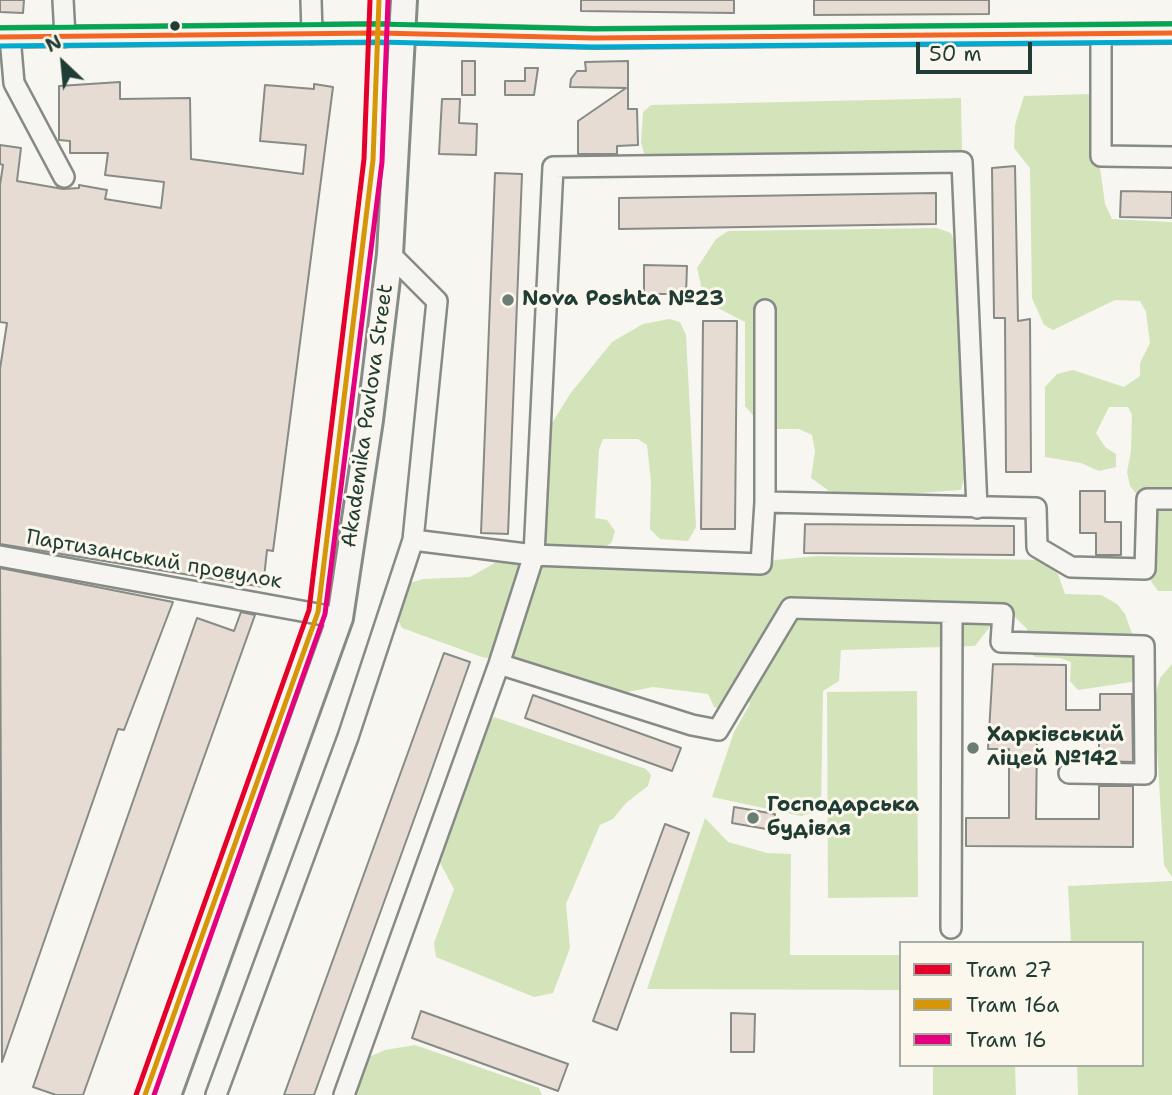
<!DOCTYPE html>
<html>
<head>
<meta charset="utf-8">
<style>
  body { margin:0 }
  #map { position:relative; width:1172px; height:1095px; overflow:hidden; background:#f8f6f0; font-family:"Shantell Sans",sans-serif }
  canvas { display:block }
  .legend { position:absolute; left:899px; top:941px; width:245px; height:126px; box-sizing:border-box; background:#fbf7ec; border:2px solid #a3ada2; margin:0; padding:9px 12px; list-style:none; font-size:21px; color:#1f3d34 }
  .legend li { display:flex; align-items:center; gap:14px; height:35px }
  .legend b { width:35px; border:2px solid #a3ada2 }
  .north { position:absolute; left:28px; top:28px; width:70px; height:70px; -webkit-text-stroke:5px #fbf7ec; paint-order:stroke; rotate:334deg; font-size:19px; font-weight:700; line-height:28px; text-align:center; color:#1f3d34 }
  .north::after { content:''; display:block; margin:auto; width:24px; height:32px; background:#1f3d34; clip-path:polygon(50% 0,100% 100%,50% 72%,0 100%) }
  .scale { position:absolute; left:916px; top:42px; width:116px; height:32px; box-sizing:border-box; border:4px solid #1f3d34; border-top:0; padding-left:9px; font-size:21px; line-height:24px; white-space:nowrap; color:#1f3d34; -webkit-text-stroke:5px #fbf7ec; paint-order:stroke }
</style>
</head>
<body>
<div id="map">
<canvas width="1172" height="1095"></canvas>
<ul class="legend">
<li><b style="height:9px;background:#e4002b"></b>Tram 27</li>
<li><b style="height:9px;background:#d79608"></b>Tram 16a</li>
<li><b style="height:9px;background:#e5007d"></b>Tram 16</li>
</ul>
<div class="north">N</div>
<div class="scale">50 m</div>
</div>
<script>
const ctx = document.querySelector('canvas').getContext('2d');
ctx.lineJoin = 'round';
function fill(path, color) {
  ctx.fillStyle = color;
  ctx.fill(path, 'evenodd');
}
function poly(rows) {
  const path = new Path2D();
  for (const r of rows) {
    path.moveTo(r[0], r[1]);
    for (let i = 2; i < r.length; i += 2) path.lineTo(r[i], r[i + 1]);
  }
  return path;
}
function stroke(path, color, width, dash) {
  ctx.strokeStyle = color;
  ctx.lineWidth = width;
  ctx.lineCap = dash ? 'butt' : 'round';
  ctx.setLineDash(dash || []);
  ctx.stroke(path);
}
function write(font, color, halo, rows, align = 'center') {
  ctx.font = font + ' "Shantell Sans",sans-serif';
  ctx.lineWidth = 6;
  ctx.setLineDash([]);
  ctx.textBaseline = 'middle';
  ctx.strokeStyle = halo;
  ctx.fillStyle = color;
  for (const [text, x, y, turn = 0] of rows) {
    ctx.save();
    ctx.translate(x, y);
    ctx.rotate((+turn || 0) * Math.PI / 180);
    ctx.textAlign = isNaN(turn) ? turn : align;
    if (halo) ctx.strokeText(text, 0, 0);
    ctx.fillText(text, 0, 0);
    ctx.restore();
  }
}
fill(poly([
  [1090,94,1105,204,1112,219,1172,222,1172,495,1138,496,1130,486,1127,472,1131,451,1132,415,1128,407,1109,407,1096,433,1105,447,1116,454,1116,467,1099,471,1081,463,1045,457,1045,387,1057,374,1073,370,1124,387,1140,376,1140,363,1150,343,1146,312,1140,301,1115,300,1053,330,1044,325,1032,298,1030,168,1014,148,1015,125,1024,96],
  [961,98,962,149,953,158,654,162,645,156,641,143,643,112,651,105],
  [937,228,951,233,955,243,965,474,961,490,861,497,829,491,811,478,815,451,812,435,799,429,775,429,756,419,745,406,745,322,714,306,703,294,697,268,716,239,728,231],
  [669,319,680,322,686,335,696,527,688,541,660,539,650,529,651,482,647,445,638,439,603,439,599,450,595,518,607,520,615,531,612,542,596,554,545,551,540,541,546,433,570,394,612,342,643,324],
  [1157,504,1172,504,1172,591,1158,591,1151,581,1151,514],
  [817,556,1043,560,1058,574,1065,594,1101,595,1117,604,1125,614,1139,653,1138,674,1132,682,1078,690,1070,681,1071,662,1060,658,1035,657,1030,652,1027,629,1011,613,993,623,975,646,841,650,839,681,823,691,821,810,801,816,712,797,734,732,750,704,740,683,722,709,714,707,708,694,653,687,623,693,546,670,482,657,402,628,397,618,406,584,423,579,470,577,500,560,754,570,775,560],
  [1172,664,1172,877,1164,865,1154,699,1160,678],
  [917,691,918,897,828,898,827,692],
  [494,717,646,769,651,775,648,786,626,803,613,819,600,825,566,904,570,948,553,993,534,997,436,957,434,943,454,889,437,857,480,731],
  [705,818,728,842,767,853,791,854,790,955,901,955,901,990,647,989],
  [1172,881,1172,1095,1078,1095,1077,1065,1142,1065,1142,943,1071,943,1068,886],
  [415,1045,539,1088,542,1095,349,1095,362,1060,385,1050],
  [933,1065,1015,1065,1016,1095,933,1095]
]), '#d3e4bb');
const building = poly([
  [0,0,24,0,23,13,0,12,0,0],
  [581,0,734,0,734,13,581,11,581,0],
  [814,0,989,0,989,14,814,15,814,0],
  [462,61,475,61,475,95,462,95,462,61],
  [628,61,628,109,637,109,638,145,617,146,617,154,578,154,578,121,626,88,570,87,571,79,577,71,586,71,585,62,628,61],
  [525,68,538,68,534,95,505,95,505,81,525,81,525,68],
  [120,82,120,99,190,98,191,159,303,174,306,145,260,141,265,85,314,89,314,84,333,87,273,551,267,550,263,587,0,544,0,369,7,323,0,322,0,185,3,165,0,164,0,145,21,148,17,181,63,189,79,188,79,185,107,190,105,199,161,208,164,182,105,175,108,153,70,153,70,141,59,140,59,86,120,82],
  [442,99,460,99,459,123,477,124,476,155,439,154,442,99],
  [1015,166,1018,321,1030,319,1031,472,1006,472,1005,318,994,318,992,168,1015,166],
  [495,173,522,174,508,534,481,533,495,173],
  [1121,191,1172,192,1172,218,1120,217,1121,191],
  [936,193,936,224,619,229,619,198,936,193],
  [644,265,687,266,686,294,644,294,644,265],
  [703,321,737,321,735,529,701,529,703,321],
  [1080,491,1105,491,1105,522,1121,522,1121,555,1096,555,1096,533,1080,533,1080,491],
  [805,524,1014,526,1014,555,804,553,805,524],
  [0,568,173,602,124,730,118,729,2,1062,0,568],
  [241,612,255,615,83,1095,56,1095,33,1087,197,618,234,631,241,612],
  [444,653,470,662,425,789,314,1095,284,1095,444,653],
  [993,664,1066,665,1066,710,1100,710,1100,694,1132,694,1133,762,1099,761,1099,738,1037,737,1036,819,1099,819,1099,786,1133,786,1133,847,966,846,966,818,1009,818,1009,749,988,749,993,664],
  [533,695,681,748,672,771,525,718,533,695],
  [734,807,775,814,772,830,732,823,734,807],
  [665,824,689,833,617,1030,593,1021,665,824],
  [421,1011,568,1064,558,1091,412,1038,421,1011],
  [731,1013,755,1014,754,1052,731,1052,731,1013]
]);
fill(building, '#e6dcd4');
stroke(building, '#868b86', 2);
const minor = poly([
  [63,0,65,37],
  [311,0,312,34],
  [1101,34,1101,156,1172,157],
  [0,37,378,33,594,38,1172,33],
  [10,37,14,83,64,177],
  [765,502,1036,508,1037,547,1071,567,1145,569,1147,499,1172,499],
  [413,540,534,555,761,564,765,502,765,310],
  [0,556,340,618],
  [499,664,692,725,718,730,791,608,1003,614,1001,642,1144,646,1145,774,1069,773],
  [951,928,952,613],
  [216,1095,348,737,413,540,437,301,390,254],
  [344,1095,499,664,534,555,553,167,962,162,977,508]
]);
const major = poly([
  [168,1095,340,618,370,420,390,254,404,0]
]);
stroke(minor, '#868b86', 24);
stroke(major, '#868b86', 30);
stroke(minor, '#f6f5f1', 19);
stroke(major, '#f6f5f1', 24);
stroke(poly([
  [0,37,378,33,594,38,1172,33]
]), '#f26522', 5);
stroke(poly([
  [0,46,378,42,594,47,1172,42]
]), '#00a9ce', 5);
stroke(poly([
  [0,28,378,24,594,29,1172,24]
]), '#00a651', 5);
stroke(poly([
  [136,1095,309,610,364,159,370,0]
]), '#e4002b', 5);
stroke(poly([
  [145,1095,318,612,373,160,379,0]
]), '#d79608', 5);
stroke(poly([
  [154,1095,325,614,382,162,388,0]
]), '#e5007d', 5);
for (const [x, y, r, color] of [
  [175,26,6,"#1f3d34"],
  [508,300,7,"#6b7e76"],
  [973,748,7,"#6b7e76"],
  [753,818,7,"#6b7e76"]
]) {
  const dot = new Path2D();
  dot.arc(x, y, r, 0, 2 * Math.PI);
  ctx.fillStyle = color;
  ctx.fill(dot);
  stroke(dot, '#fbf7ec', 2.5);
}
write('bold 21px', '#1f3d34', '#fbf7ec', [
  ["Nova Poshta №23",522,300],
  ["Харківський",987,736],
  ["ліцей №142",987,760],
  ["Господарська",767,806],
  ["будівля",767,830]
], 'left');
write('21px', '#1f3d34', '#fbf7ec', [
  ["Akademika Pavlova Street",368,416,-82],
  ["Партизанський провулок",154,560,10]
]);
</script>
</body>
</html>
